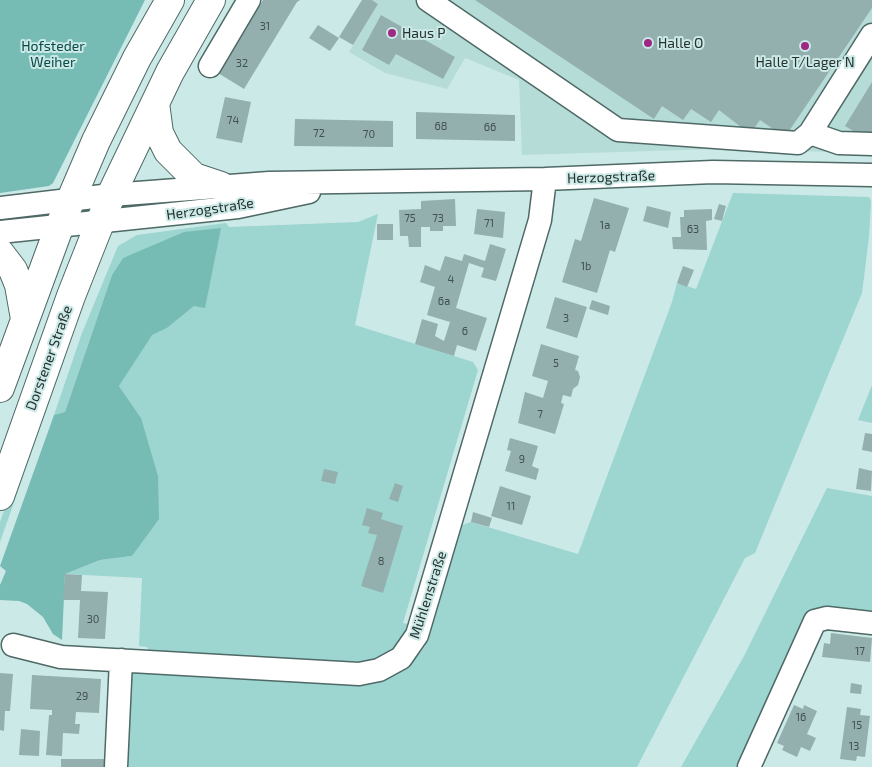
<!DOCTYPE html>
<html>
<head>
<meta charset="utf-8">
<style>
  body { margin:0 }
  canvas { display:block; background:#cbe9e6 }
</style>
</head>
<body>
<canvas width="872" height="767"></canvas>
<script>
const ctx = document.querySelector('canvas').getContext('2d');
ctx.lineJoin = 'round';
function fill(path, color) {
  ctx.fillStyle = color;
  ctx.fill(path, 'evenodd');
}
function poly(rows) {
  const path = new Path2D();
  for (const r of rows) {
    path.moveTo(r[0], r[1]);
    for (let i = 2; i < r.length; i += 2) path.lineTo(r[i], r[i + 1]);
  }
  return path;
}
function stroke(path, color, width, dash) {
  ctx.strokeStyle = color;
  ctx.lineWidth = width;
  ctx.lineCap = dash ? 'butt' : 'round';
  ctx.setLineDash(dash || []);
  ctx.stroke(path);
}
function write(font, color, halo, rows, align = 'center') {
  ctx.font = font + ' "Exo 2",sans-serif';
  ctx.lineWidth = 4;
  ctx.setLineDash([]);
  ctx.textBaseline = 'middle';
  ctx.strokeStyle = halo;
  ctx.fillStyle = color;
  for (const [text, x, y, turn = 0] of rows) {
    ctx.save();
    ctx.translate(x, y);
    ctx.rotate((+turn || 0) * Math.PI / 180);
    ctx.textAlign = isNaN(turn) ? turn : align;
    if (halo) ctx.strokeText(text, 0, 0);
    ctx.fillText(text, 0, 0);
    ctx.restore();
  }
}
fill(poly([
  [372,0,872,0,872,153,715,149,522,155,519,80,465,58,447,89,385,73,349,52,378,4]
]), '#b6dcd8');
fill(poly([
  [733,193,869,197,871,201,869,237,862,293,755,553,745,558,637,767,109,767,127,669,408,663,420,653,425,646,460,526,471,522,578,554,672,302,677,283,696,289],
  [378,214,355,325,473,362,478,370,403,623,412,625,398,648,371,664,151,653,147,647,139,646,142,578,65,574,100,560,132,556,144,538,141,418,119,386,151,335,167,328,194,306,139,252,123,258,112,275,65,412,54,415,82,333,118,246,137,235,226,223,229,227,358,222],
  [61,354,66,355,0,542,0,522],
  [872,385,872,423,858,420],
  [827,488,872,496,872,614,818,609,742,767,681,767,744,656]
]), '#9dd5d0');
fill(poly([
  [0,0,145,0,53,183,49,186,0,193],
  [221,228,205,308,194,306,167,328,152,335,119,386,141,418,158,476,159,519,132,556,100,560,65,574,62,640,53,634,43,617,27,604,19,601,0,600,0,585,6,571,0,566,54,415,65,412,112,275,123,258,184,232]
]), '#77bbb5');
fill(poly([
  [263,0,300,0,297,2,244,89,218,73],
  [362,0,372,0,378,4,353,45,339,37],
  [475,0,872,0,872,8,785,137,760,120,750,134,719,110,711,122,691,109,683,120,662,106,654,119],
  [381,15,455,57,443,79,396,54,389,65,362,50],
  [318,25,339,38,330,51,309,38],
  [872,82,872,138,863,137,845,126],
  [225,97,251,102,242,143,216,138],
  [416,112,515,115,515,141,416,139],
  [295,119,393,121,393,147,294,146],
  [594,198,629,208,615,252,610,250,597,293,562,282,575,239,581,241],
  [455,199,456,226,443,226,443,231,430,231,430,227,421,227,421,247,409,247,408,236,400,236,399,210,421,209,421,201],
  [719,204,726,206,722,221,714,219],
  [647,206,671,212,668,228,643,221],
  [477,209,505,212,503,238,474,234],
  [712,209,712,220,706,221,707,250,673,249,672,237,681,237,680,217,684,217,684,210],
  [377,224,393,224,393,240,377,240],
  [490,244,506,249,496,281,481,277,484,268,469,263,456,308,487,318,476,351,457,345,454,356,415,344,422,319,438,324,435,336,444,341,450,322,427,315,435,287,420,282,425,265,440,271,445,256,462,261,464,254,485,261],
  [683,266,694,270,687,287,677,283],
  [555,297,587,307,577,338,546,328],
  [592,300,610,306,608,315,589,309],
  [541,344,579,356,575,370,578,371,580,377,578,385,573,389,571,397,563,395,561,403,564,404,555,434,518,423,525,392,543,398,548,381,532,376],
  [865,433,872,434,872,452,862,450],
  [510,438,538,446,532,466,539,469,536,480,505,471,511,451,507,450],
  [859,468,872,471,871,491,856,489],
  [324,469,338,472,335,484,321,481],
  [395,483,403,486,398,502,389,499],
  [500,486,531,496,522,525,491,516],
  [367,508,383,513,381,519,403,526,383,593,361,586,377,535,368,533,370,527,362,525],
  [473,512,492,518,489,527,471,522],
  [65,574,82,575,81,591,108,592,105,639,78,638,80,600,63,600],
  [831,633,872,638,870,662,822,657,824,643,830,644],
  [0,673,13,674,10,711,5,711,4,731,0,730],
  [32,675,101,679,99,713,76,712,75,724,80,724,79,734,63,733,62,756,46,755,49,715,52,715,52,710,30,709],
  [851,683,862,685,861,694,850,693],
  [794,705,803,709,804,705,817,711,807,734,816,738,810,751,801,747,797,757,782,750,784,746,777,743],
  [847,707,861,709,860,715,870,716,865,757,857,756,856,761,840,759],
  [21,729,40,731,39,756,19,755],
  [61,759,109,759,108,767,61,767]
]), '#94b0ae');
const minor = poly([
  [428,0,618,130,798,143,810,133,872,35],
  [210,66,249,0],
  [810,133,839,143,872,144],
  [0,208,111,195,269,183,545,179,713,172,872,175],
  [0,232,238,207,309,192],
  [13,645,61,657,359,674,379,670,401,658,417,635,540,220,545,179],
  [116,767,121,660],
  [749,767,815,621,827,618,872,623]
]);
const major = poly([
  [155,103,159,133,168,151,194,177,221,186],
  [0,253,13,270,19,285,25,319],
  [0,388,60,225,96,141,137,58,170,0],
  [0,496,71,296,111,195,170,72,211,0]
]);
stroke(minor, '#4f6966', 25);
stroke(major, '#4f6966', 30);
stroke(minor, '#fff', 22);
stroke(major, '#fff', 28);
for (const [x, y, r, color] of [
  [392,33,5,"#9e2882"],
  [648,43,5,"#9e2882"],
  [805,46,5,"#9e2882"]
]) {
  const dot = new Path2D();
  dot.arc(x, y, r, 0, 2 * Math.PI);
  ctx.fillStyle = color;
  ctx.fill(dot);
  stroke(dot, '#cbe9e6', 2);
}
write('11px', '#425150', null, [
  ["31",265,26],
  ["32",242,63],
  ["74",233,120],
  ["68",441,126],
  ["66",490,127],
  ["72",319,133],
  ["70",369,134],
  ["75",410,218],
  ["73",438,218],
  ["71",489,223],
  ["1a",605,225],
  ["63",693,229],
  ["1b",586,266],
  ["4",451,279],
  ["6a",444,301],
  ["3",566,318],
  ["6",465,331],
  ["5",556,363],
  ["7",540,414],
  ["9",522,459],
  ["11",511,506],
  ["8",381,561],
  ["30",93,619],
  ["17",860,651],
  ["29",82,696],
  ["16",801,717],
  ["15",857,725],
  ["13",854,746]
]);
write('14px', '#263130', '#cbe9e6', [
  ["Haus P",402,33],
  ["Halle O",658,43],
  ["Halle T/Lager N",805,62,"center"]
], 'left');
write('14px', '#0a4946', '#cbe9e6', [
  ["Hofsteder",53,46],
  ["Weiher",53,62]
]);
write('14px', '#263130', '#cbe9e6', [
  ["Herzogstraße",611,177,-2],
  ["Herzogstraße",210,209,-8],
  ["Dorstener Straße",49,358,-70],
  ["Mühlenstraße",428,595,-72]
]);
</script>
</body>
</html>
